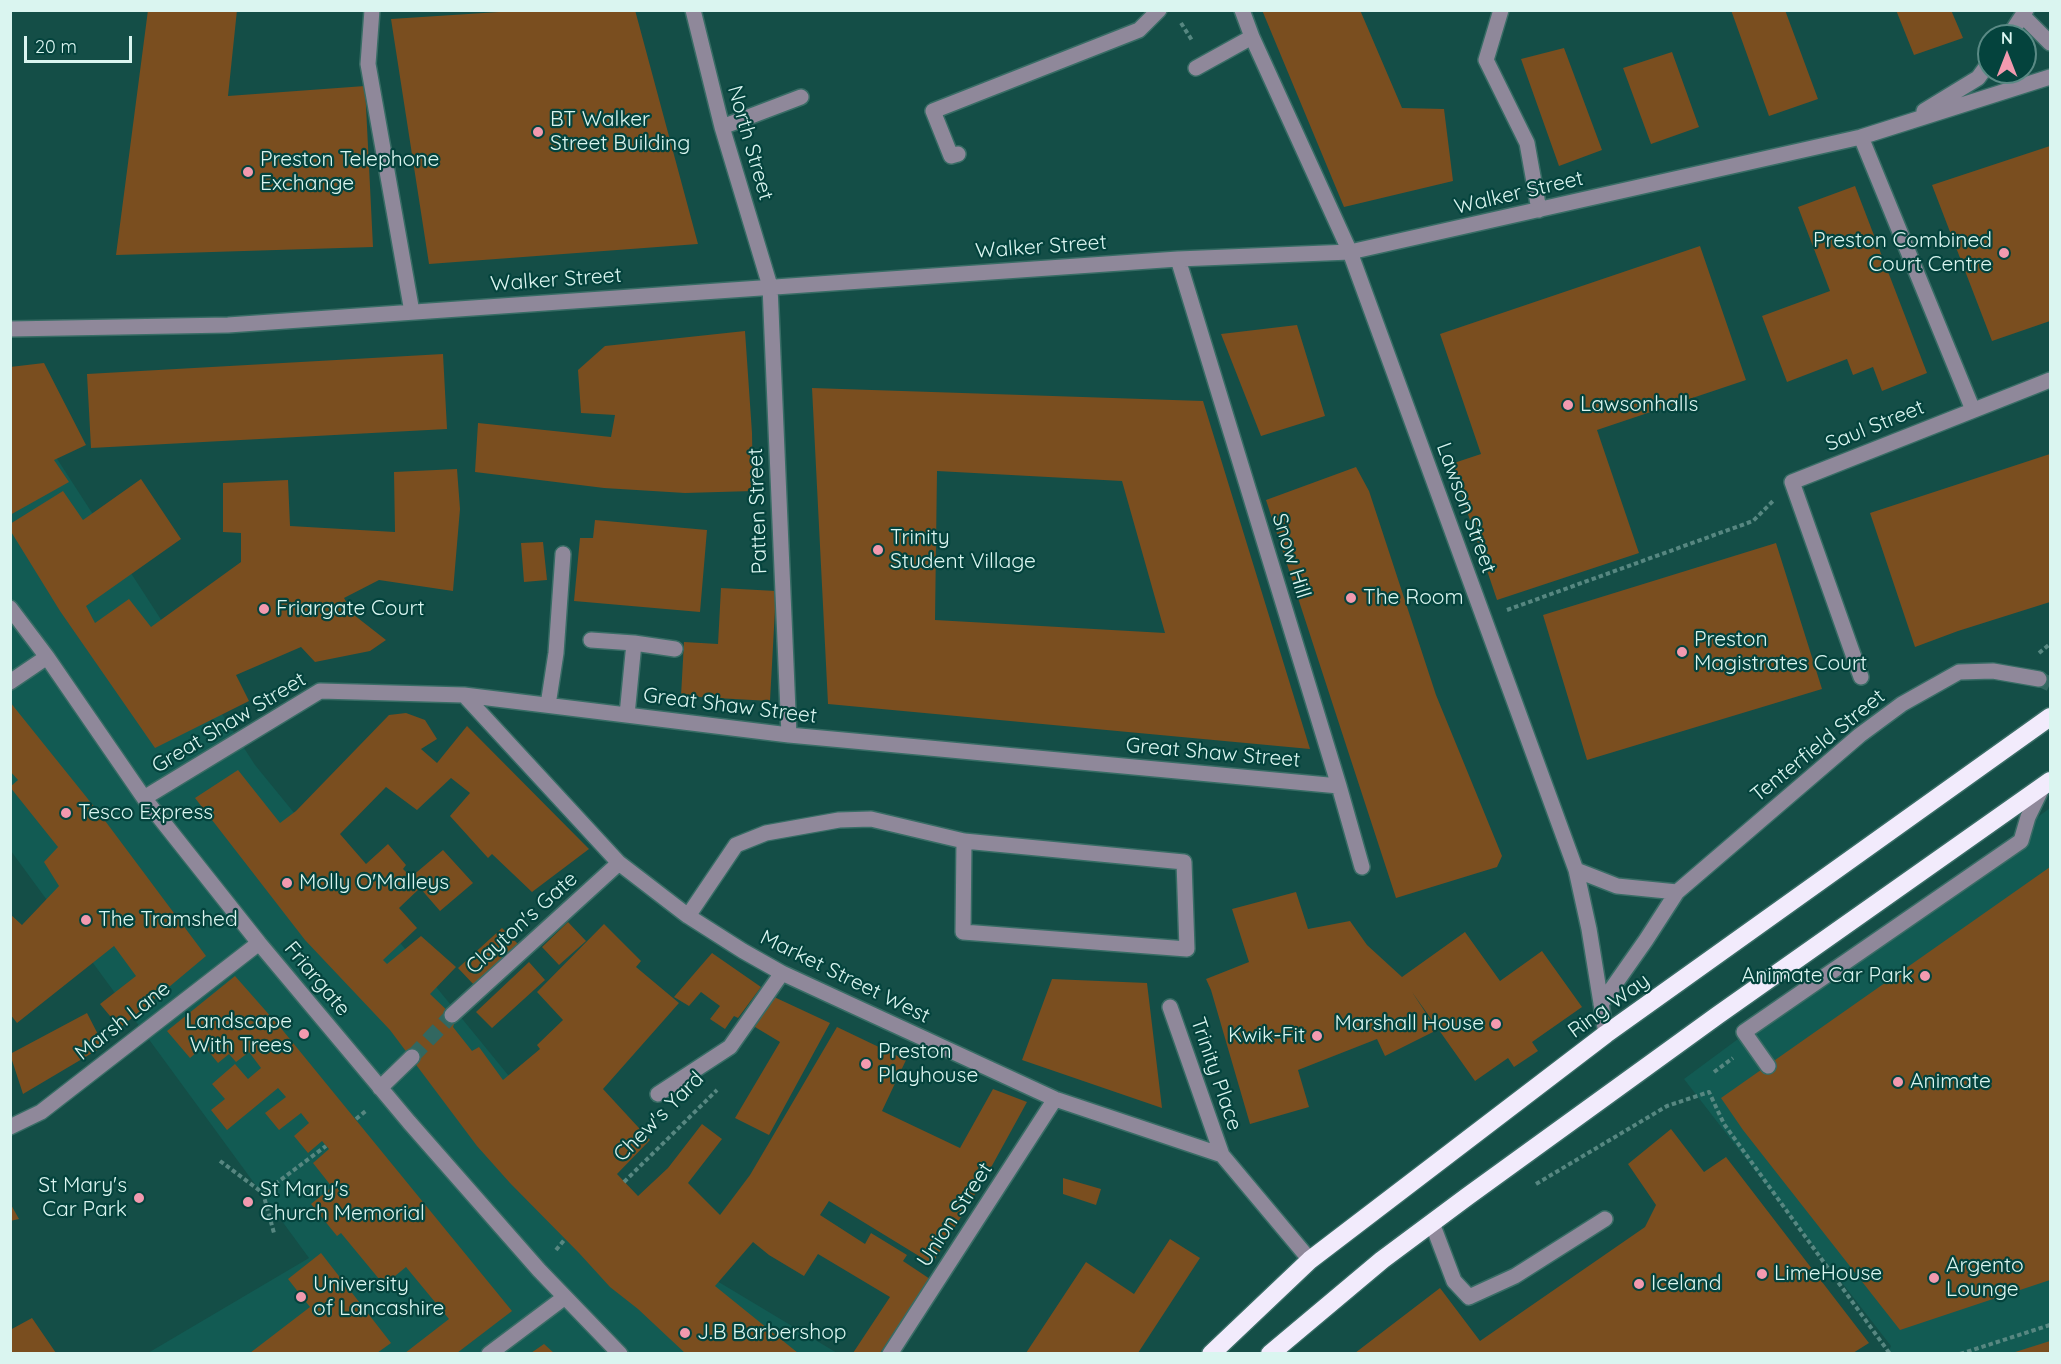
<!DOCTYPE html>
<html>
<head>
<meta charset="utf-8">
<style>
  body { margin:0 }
  #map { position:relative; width:2061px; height:1364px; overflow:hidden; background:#144e47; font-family:Quicksand,sans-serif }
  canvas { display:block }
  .frame { position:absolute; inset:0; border:12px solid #daf5f0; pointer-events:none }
  .north { position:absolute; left:1977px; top:24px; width:60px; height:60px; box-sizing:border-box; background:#04433d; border:2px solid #5a8a85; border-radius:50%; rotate:0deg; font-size:16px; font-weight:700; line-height:24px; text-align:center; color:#daf5f0 }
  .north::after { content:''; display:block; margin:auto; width:21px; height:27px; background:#f29aaf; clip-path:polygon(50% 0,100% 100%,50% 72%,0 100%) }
  .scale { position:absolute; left:24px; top:36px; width:108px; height:27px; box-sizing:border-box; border:3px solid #daf5f0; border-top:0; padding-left:8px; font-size:18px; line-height:21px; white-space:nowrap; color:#daf5f0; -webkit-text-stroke:4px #04433d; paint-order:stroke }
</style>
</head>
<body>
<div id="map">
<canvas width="2061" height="1364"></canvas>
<div class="frame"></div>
<div class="north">N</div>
<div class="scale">20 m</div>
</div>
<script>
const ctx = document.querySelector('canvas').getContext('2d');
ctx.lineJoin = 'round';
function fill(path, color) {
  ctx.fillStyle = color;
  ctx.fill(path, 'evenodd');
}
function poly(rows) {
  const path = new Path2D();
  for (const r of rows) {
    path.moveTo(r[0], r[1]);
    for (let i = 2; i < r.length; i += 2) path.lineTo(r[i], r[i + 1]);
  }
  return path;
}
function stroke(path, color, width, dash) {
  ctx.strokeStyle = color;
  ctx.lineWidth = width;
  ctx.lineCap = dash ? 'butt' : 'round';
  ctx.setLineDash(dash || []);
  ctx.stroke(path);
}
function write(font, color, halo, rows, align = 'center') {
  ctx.font = font + ' Quicksand,sans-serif';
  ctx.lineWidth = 4.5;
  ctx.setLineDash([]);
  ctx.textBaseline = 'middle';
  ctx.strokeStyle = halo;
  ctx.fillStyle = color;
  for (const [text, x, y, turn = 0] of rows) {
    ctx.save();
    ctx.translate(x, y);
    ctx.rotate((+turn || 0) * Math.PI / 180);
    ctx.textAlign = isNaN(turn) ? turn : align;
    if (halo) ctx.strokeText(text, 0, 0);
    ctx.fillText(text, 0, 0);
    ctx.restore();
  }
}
fill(poly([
  [10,386,255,765,637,1233,837,1353,148,1353,309,1258,11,851],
  [2050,808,2050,1353,1888,1353,1891,1346,1684,1079]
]), '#125b53');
fill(poly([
  [148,10,237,10,228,96,365,86,373,247,116,255],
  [499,10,635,10,698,244,429,264,391,19,499,12],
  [1262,10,1360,10,1402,108,1444,109,1453,181,1344,207],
  [1731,10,1785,10,1818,99,1769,116],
  [1896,10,1951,10,1963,38,1914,55],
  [1564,48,1602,150,1559,166,1521,59],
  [1672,52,1699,127,1651,144,1623,68],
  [2050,146,2050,321,1992,341,1932,185],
  [1855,186,1927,373,1882,391,1873,367,1853,375,1847,359,1787,382,1762,316,1830,291,1798,207],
  [1700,246,1746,380,1597,430,1639,553,1497,600,1451,464,1481,454,1440,334],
  [1297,325,1325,416,1261,436,1221,334],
  [745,331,752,433,753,491,685,493,604,488,475,472,478,423,611,437,615,415,581,413,578,370,605,346],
  [443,354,447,429,91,448,87,374],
  [44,363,86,445,54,460,69,482,10,515,10,367],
  [812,388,1203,401,1310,749,828,704],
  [937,471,1122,481,1165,633,935,620],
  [2050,454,2050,602,1958,631,1915,647,1870,513],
  [1356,467,1369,491,1436,695,1502,856,1497,867,1396,898,1266,500],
  [457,469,460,509,453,591,379,580,344,598,354,615,386,640,370,651,315,662,301,647,236,675,249,701,155,748,60,611,10,530,10,524,63,491,83,520,141,479,181,539,86,606,95,623,129,599,151,627,241,562,241,533,223,532,223,483,288,480,290,526,395,532,394,472],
  [595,520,707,530,700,612,574,601,580,538,593,538],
  [543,542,547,580,524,582,521,543],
  [1776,543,1822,689,1587,760,1543,615],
  [721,588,776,591,770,701,681,696,684,642,718,644],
  [10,702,100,814,206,956,120,1028,100,1004,136,976,114,946,17,1023,10,1014,10,914,22,925,59,886,44,862,58,847,10,787,18,780,10,771],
  [406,713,425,720,437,739,421,749,437,763,467,726,589,849,532,892,492,854,488,858,450,816,470,793,451,778,417,810,386,787,340,834,366,864,388,844,406,865,403,869,411,877,443,850,473,883,440,911,420,888,399,908,417,928,383,960,387,964,421,936,456,967,430,994,456,1019,453,1027,472,1051,479,1047,503,1080,540,1049,537,1045,563,1020,537,992,604,924,641,961,636,967,679,1003,603,1089,650,1140,617,1174,638,1196,668,1168,702,1124,722,1139,688,1183,720,1215,750,1175,837,1027,906,1060,882,1111,960,1148,993,1089,1027,1102,988,1173,932,1264,829,1201,820,1215,865,1244,871,1233,907,1255,903,1261,930,1279,880,1353,853,1353,890,1297,818,1254,804,1276,769,1255,753,1242,715,1286,798,1353,685,1353,638,1309,610,1287,579,1253,510,1183,477,1146,390,1030,305,940,195,798,238,770,280,823,296,811,389,715],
  [2050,867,2050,1280,1900,1330,1743,1130,1721,1098],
  [1296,892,1308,929,1350,921,1367,945,1402,977,1465,932,1500,981,1542,951,1582,1007,1532,1042,1538,1051,1514,1067,1508,1058,1475,1081,1412,992,1437,1030,1385,1056,1377,1039,1298,1070,1309,1107,1250,1124,1211,990,1206,979,1249,962,1232,909],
  [568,922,586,941,559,965,542,947],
  [502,928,519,945,475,986,458,968],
  [712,953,761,987,738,1018,734,1016,725,1029,710,1019,720,1006,701,992,689,1006,674,997],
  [529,962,545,980,492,1028,476,1012],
  [235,976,280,1027,512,1311,457,1353,405,1353,449,1319,406,1267,384,1285,341,1233,337,1236,311,1204,332,1187,313,1163,329,1149,322,1141,308,1153,294,1136,309,1123,301,1113,279,1130,265,1113,286,1097,278,1088,227,1130,211,1110,225,1099,212,1084,235,1064,248,1079,261,1068,249,1052,236,1062,229,1054,218,1063,204,1046,190,1058,167,1031],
  [1052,979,1147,983,1162,1108,1022,1060],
  [772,996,830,1023,769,1135,735,1118,780,1042,750,1024],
  [87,1013,104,1046,23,1094,10,1054],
  [1671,1129,1704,1172,1726,1157,1869,1343,1853,1353,1355,1353,1440,1288,1480,1341,1645,1227,1656,1205,1628,1164],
  [1063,1178,1101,1189,1096,1205,1063,1194],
  [10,1203,19,1219,10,1221],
  [1170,1239,1200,1258,1138,1353,1026,1353,1086,1262,1134,1294],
  [321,1253,391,1343,377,1353,250,1353,310,1307,288,1279],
  [32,1318,56,1353,10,1353,10,1330],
  [2050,1341,2050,1353,2012,1353],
  [544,1344,554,1353,531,1353]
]), '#7a4e1f');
stroke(poly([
  [2039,679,2050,684],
  [412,1057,452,1015]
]), '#326760', 15, [15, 8]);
const minor = poly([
  [372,10,368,64,412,312],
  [693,10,722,127,770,286,789,735],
  [1242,10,1252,37,1350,252,1576,870,1589,929,1606,1034],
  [1501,10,1486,60,1527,143,1539,210],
  [2023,16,2050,43],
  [2009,36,2026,10],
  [1196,68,1252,37],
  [1924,111,1978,78,1989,63],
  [722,127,801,97],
  [1861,137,1973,410],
  [958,154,951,156,933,111,1139,30,1159,10],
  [1178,259,1339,786,1362,867],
  [10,329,228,325,1178,259,1350,252,1861,137,2050,77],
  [10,608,47,657,144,798,259,943,409,1122,539,1270,620,1354],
  [591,640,634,643,675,649],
  [1861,677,1792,482,2050,380],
  [10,682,47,657],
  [464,695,619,863,688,916,743,951,782,973,1055,1099,1222,1155,1310,1260],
  [548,705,556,653,563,554],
  [627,715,634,643],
  [144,798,320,691,464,695,789,735,1339,786],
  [1576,870,1617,886,1677,892],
  [688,916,736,845,766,833,839,820,871,819,964,841,1184,862,1187,949,963,932,964,841],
  [1601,1004,1646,940,1677,892,1860,735,1902,704,1959,672,1993,671,2039,679],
  [1170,1007,1222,1155],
  [452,1015,619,863],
  [1768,1066,1744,1032,2021,841,2028,817,2043,786],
  [380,1088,412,1057],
  [658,1094,730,1047,782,973],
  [10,1127,41,1112,259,943],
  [1432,1223,1454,1281,1469,1297,1515,1276,1605,1219],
  [489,1354,565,1297],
  [890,1354,1055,1099]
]);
const highway = poly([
  [1211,1354,1310,1260,1606,1034,2050,717],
  [1270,1354,1382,1260,1468,1196,1718,1015,2050,781]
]);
stroke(minor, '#386c65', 18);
stroke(highway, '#386c65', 21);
stroke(poly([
  [1181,23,1193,42],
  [1507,610,1753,521,1773,501],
  [2039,653,2050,644],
  [1714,1072,1733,1058],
  [356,1119,367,1110],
  [220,1161,263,1193,274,1233],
  [624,1182,717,1090],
  [1536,1184,1667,1106,1709,1092,1724,1124,1890,1354],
  [263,1193,326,1146],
  [556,1250,565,1239],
  [1960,1354,2050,1325]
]), '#578781', 4, [4.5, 3]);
stroke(minor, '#8f889a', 15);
stroke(highway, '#f2ebfc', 18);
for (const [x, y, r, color] of [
  [538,132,6,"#f29aaf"],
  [248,172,6,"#f29aaf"],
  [2004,253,6,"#f29aaf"],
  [1568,405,6,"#f29aaf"],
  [878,550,6,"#f29aaf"],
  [1351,598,6,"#f29aaf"],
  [264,609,6,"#f29aaf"],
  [1682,652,6,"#f29aaf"],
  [66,813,6,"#f29aaf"],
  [287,883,6,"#f29aaf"],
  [86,920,6,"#f29aaf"],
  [1925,976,6,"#f29aaf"],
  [1496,1024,6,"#f29aaf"],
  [304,1034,6,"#f29aaf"],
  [1317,1036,6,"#f29aaf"],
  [866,1064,6,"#f29aaf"],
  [1898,1082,6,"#f29aaf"],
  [139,1198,6,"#f29aaf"],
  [248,1202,6,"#f29aaf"],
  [1762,1274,6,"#f29aaf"],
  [1934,1278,6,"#f29aaf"],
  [1639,1284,6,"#f29aaf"],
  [301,1297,6,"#f29aaf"],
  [685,1333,6,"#f29aaf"]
]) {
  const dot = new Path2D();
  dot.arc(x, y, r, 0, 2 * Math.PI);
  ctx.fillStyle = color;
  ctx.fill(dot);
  stroke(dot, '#04433d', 2);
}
write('21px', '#daf5f0', '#04433d', [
  ["BT Walker",550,120],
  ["Street Building",550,144],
  ["Preston Telephone",260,160],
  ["Exchange",260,184],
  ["Preston Combined",1992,241,"right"],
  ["Court Centre",1992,265,"right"],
  ["Lawsonhalls",1580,405],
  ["Trinity",890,538],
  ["Student Village",890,562],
  ["The Room",1363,598],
  ["Friargate Court",276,609],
  ["Preston",1694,640],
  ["Magistrates Court",1694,664],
  ["Tesco Express",78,813],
  ["Molly O'Malleys",299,883],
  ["The Tramshed",98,920],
  ["Animate Car Park",1913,976,"right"],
  ["Landscape",292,1022,"right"],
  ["With Trees",292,1046,"right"],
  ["Marshall House",1484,1024,"right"],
  ["Kwik-Fit",1305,1036,"right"],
  ["Preston",878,1052],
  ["Playhouse",878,1076],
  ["Animate",1910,1082],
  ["St Mary's",127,1186,"right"],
  ["Car Park",127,1210,"right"],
  ["St Mary's",260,1190],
  ["Church Memorial",260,1214],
  ["Argento",1946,1266],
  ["Lounge",1946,1290],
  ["LimeHouse",1774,1274],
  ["Iceland",1651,1284],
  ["University",313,1285],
  ["of Lancashire",313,1309],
  ["J.B Barbershop",697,1333]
], 'left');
write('21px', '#daf5f0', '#04433d', [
  ["North Street",750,143,74],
  ["Walker Street",1519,193,-13],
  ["Walker Street",1041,247,-4],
  ["Walker Street",556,280,-4],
  ["Saul Street",1875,426,-22],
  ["Lawson Street",1466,508,70],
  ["Patten Street",758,511,-92],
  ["Snow Hill",1291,556,73],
  ["Great Shaw Street",730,706,7],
  ["Great Shaw Street",229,723,-31],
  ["Tenterfield Street",1818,746,-39],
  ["Great Shaw Street",1213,753,5],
  ["Clayton's Gate",522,923,-42],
  ["Market Street West",845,977,26],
  ["Friargate",317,979,50],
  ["Ring Way",1609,1006,-36],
  ["Marsh Lane",123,1021,-38],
  ["Trinity Place",1216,1074,71],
  ["Chew's Yard",659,1117,-45],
  ["Union Street",955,1215,-57]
]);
</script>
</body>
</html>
